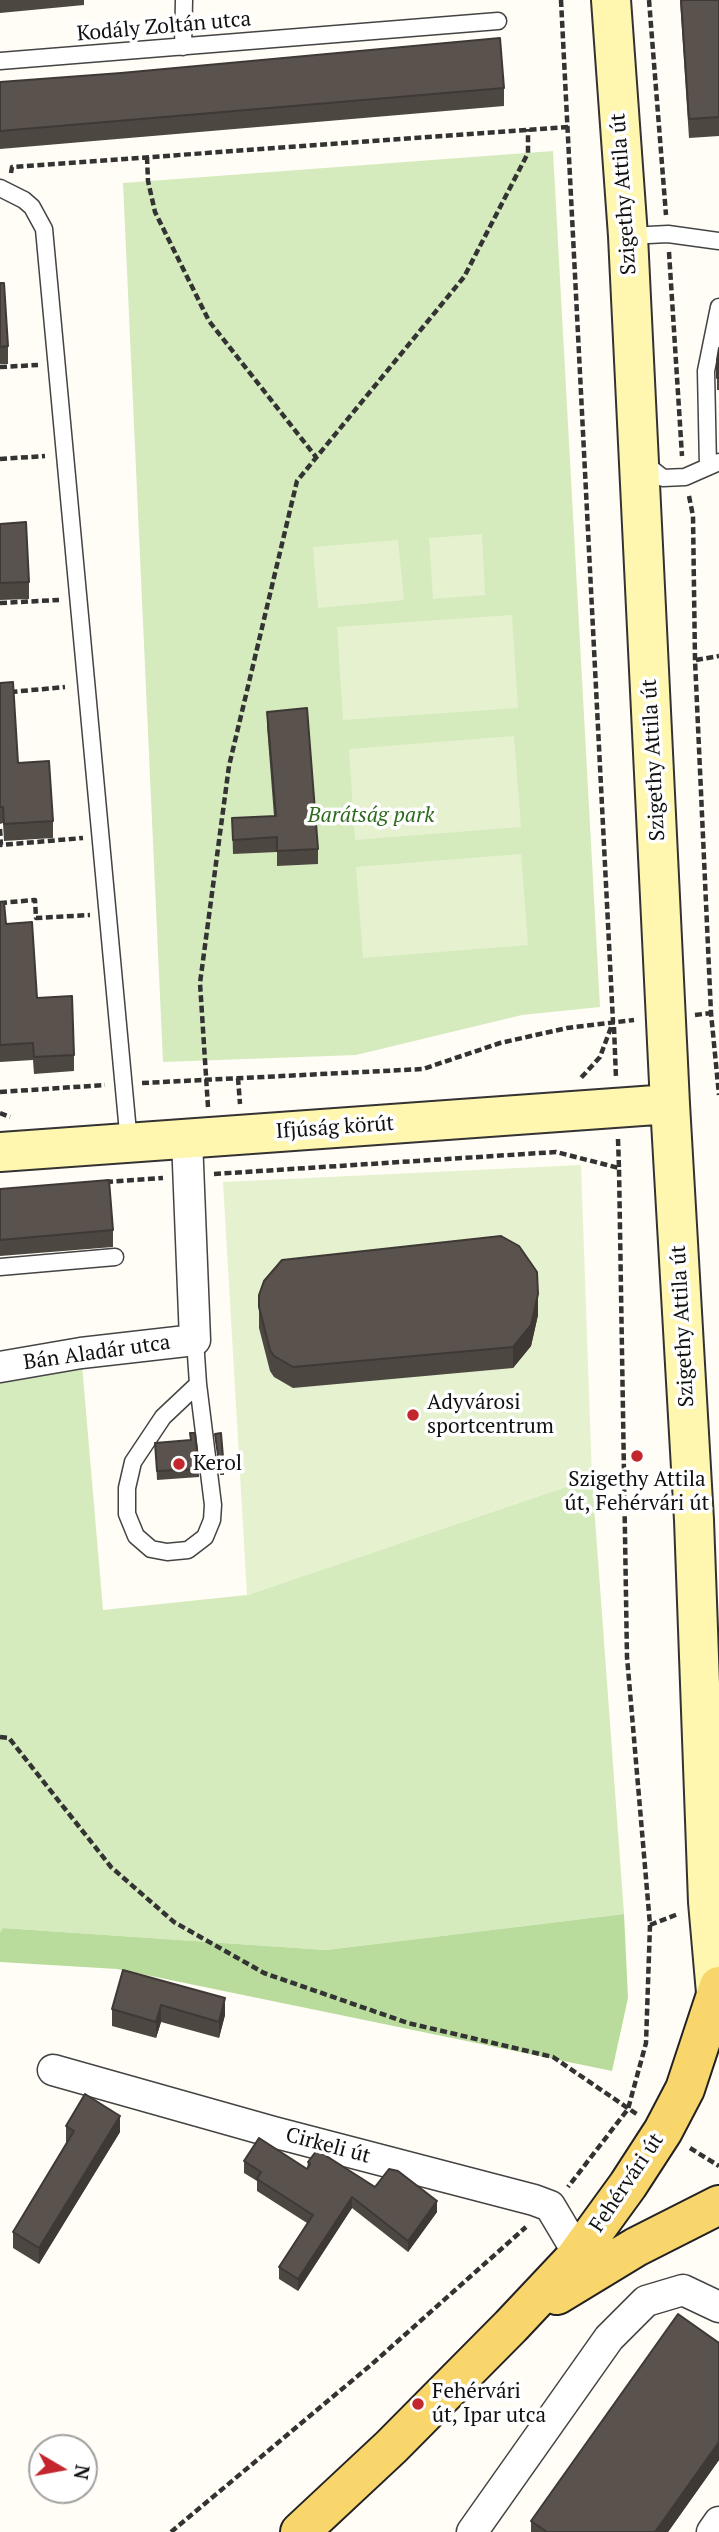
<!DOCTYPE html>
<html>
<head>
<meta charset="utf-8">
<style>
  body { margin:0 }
  #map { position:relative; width:719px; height:2532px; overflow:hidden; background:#fffdf5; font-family:"PT Serif",serif }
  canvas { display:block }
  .north { position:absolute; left:28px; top:2434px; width:70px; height:70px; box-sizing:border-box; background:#fff; border:2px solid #a0a0a0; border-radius:50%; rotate:100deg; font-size:19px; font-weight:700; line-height:28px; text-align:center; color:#111 }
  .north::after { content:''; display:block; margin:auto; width:24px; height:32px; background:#c4262e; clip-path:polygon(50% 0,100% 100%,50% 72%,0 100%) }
</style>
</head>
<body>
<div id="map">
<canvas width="719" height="2532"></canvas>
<div class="north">N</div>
</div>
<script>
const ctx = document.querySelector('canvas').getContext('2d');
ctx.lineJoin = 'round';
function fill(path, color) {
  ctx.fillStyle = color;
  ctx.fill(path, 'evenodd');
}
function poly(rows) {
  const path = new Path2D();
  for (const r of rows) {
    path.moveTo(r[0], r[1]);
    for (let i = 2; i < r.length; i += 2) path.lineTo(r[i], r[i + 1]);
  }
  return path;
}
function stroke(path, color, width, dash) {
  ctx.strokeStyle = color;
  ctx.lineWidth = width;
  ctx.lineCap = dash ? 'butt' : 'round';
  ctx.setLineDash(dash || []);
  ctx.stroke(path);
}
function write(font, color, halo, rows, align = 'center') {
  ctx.font = font + ' "PT Serif",serif';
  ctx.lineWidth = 7;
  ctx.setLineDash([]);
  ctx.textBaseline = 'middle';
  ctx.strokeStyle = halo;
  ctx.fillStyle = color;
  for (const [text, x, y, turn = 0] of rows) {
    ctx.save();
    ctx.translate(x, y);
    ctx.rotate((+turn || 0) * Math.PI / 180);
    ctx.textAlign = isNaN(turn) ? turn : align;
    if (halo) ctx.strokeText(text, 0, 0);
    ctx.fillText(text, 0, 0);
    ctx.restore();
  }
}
fill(poly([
  [553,151,600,1007,522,1015,356,1055,163,1062,123,183],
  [81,1353,103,1610,247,1595,592,1478,624,1914,326,1950,3,1928,0,1932,0,1367]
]), '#d5ebbd');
fill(poly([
  [624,1914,628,1998,612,2071,117,1969,0,1962,0,1932,3,1928,326,1950]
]), '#b9dc9c');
fill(poly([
  [482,534,485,595,433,599,429,538],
  [398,540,404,600,318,608,313,547],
  [512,615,518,708,343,720,337,627],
  [514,736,521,827,355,840,349,749],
  [521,854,528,945,363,958,356,867],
  [581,1165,592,1478,247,1595,223,1182]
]), '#e6f2cf');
const lane = poly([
  [183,47,184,0],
  [0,61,498,21],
  [0,188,24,200,32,207,44,229,129,1143],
  [628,236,668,234,719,241],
  [645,460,648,466,663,478,685,477,719,462],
  [708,467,706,371,719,307],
  [0,1267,115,1257],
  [195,1340,198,1384,213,1505,212,1520,205,1537,188,1550,167,1552,151,1549,136,1536,127,1514,127,1488,133,1462,163,1417,198,1384]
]);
const street = poly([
  [0,1367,81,1353,195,1340,187,1139],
  [53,2070,273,2132,534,2200,550,2206,578,2253],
  [472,2532,609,2338,646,2301,683,2290,719,2307],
  [712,2532,719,2522]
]);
const secondary = poly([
  [611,0,628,236,670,1104,694,1520,708,1902,716,1993],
  [0,1152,670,1104]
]);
const primary = poly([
  [557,2295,636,2247,719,2205],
  [300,2532,391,2447,511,2326,575,2258,628,2185,663,2131,685,2089,719,1986]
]);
stroke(lane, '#444', 19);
stroke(street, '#444', 33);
stroke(secondary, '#333', 42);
stroke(primary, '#222', 42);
stroke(poly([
  [561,0,613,1022,600,1057,580,1079],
  [649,0,666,215],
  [147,157,148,181,155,212,209,321,316,457],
  [11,173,12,167,568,127],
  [669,252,682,456],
  [0,367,38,365],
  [0,459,45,456],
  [689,496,693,516,695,660,711,1013,719,1095],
  [0,603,59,600],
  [696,660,719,656],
  [0,693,65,687],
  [0,829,1,845,83,838],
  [0,903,35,900,36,918,90,915],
  [695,1015,711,1013],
  [614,1027,616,1078],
  [238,1078,240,1104],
  [142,1083,423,1069,500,1043,567,1028,634,1020],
  [0,1092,105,1085],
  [208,1107,200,983,229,766,297,481,464,277,528,153,528,129],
  [0,1113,10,1117],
  [618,1139,619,1168],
  [214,1174,556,1152,619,1168,627,1657,650,1925,646,2043,628,2109,568,2187],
  [106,1182,163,1178],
  [0,1737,9,1738,111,1867,174,1922,264,1973,408,2023,553,2057,638,2115],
  [650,1925,678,1914],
  [690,2148,719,2166],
  [171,2532,372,2364,526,2227]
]), '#333', 4.5, [7, 3.5]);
stroke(lane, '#fff', 16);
stroke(street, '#fff', 30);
stroke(secondary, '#fff6b0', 38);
stroke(primary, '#f9d66b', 38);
fill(poly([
  [0,0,84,0,84,5,0,13],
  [680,0,719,0,719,136,689,138],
  [0,82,504,88,504,106,0,149],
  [0,283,8,346,8,364,0,364],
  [719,348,719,390,717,390,717,360],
  [0,524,29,582,29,599,0,600],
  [0,683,18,763,53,821,53,838,4,841,3,823,0,824],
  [267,712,318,849,318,864,277,866,277,852,233,854,232,818,274,816,267,726],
  [0,902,6,924,37,998,74,1055,74,1071,34,1074,33,1060,0,1062],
  [0,1189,113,1230,113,1247,0,1256],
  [259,1295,538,1315,531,1346,513,1368,293,1388,274,1377,270,1371,259,1328],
  [215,1434,224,1469,224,1475,220,1475],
  [190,1440,199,1469,199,1477,157,1480,155,1443],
  [123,1970,225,2015,219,2038,161,2022,156,2038,112,2026,112,2009],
  [66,2126,120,2132,39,2264,13,2248,13,2232,67,2143,66,2142],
  [244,2161,307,2169,308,2162,375,2187,437,2212,408,2252,352,2208,298,2291,279,2279,279,2267,307,2223,257,2191,257,2181,244,2173],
  [719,2343,719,2460,668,2532,531,2532,531,2521]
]), '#4d4742');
fill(poly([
  [538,1294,538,1315,531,1346,513,1368,513,1347],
  [225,1998,225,2015,219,2038,219,2022],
  [161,2005,161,2022,156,2038,156,2022],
  [120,2116,120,2132,39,2264,39,2248],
  [352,2197,352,2208,298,2291,298,2279],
  [437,2201,437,2212,408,2252,408,2241],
  [719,2442,719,2460,668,2532,655,2532]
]), '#3f3936');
const building = poly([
  [681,0,719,0,719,117,689,119,681,0],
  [500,38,504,88,0,131,0,82,121,73,500,38],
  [0,283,4,283,8,346,0,347,0,283],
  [719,348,719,378,717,378,717,360,719,348],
  [26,522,29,582,0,583,0,524,26,522],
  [13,682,18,763,49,761,53,821,4,824,3,807,0,807,0,683,13,682],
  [307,708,318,849,277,851,277,837,233,840,232,818,276,816,267,712,307,708],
  [0,902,4,902,6,924,32,922,37,998,72,996,74,1055,34,1057,33,1043,0,1045,0,902],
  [109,1180,113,1230,0,1240,0,1189,109,1180],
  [501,1236,519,1246,537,1272,538,1294,531,1325,513,1347,293,1367,274,1356,270,1350,259,1307,259,1295,264,1281,282,1260,501,1236],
  [190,1433,195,1433,199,1469,157,1471,155,1443,191,1440,190,1433],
  [221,1433,224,1469,220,1469,215,1434,221,1433],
  [123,1970,225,1998,219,2022,161,2005,156,2022,112,2009,123,1970],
  [85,2094,120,2116,39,2248,13,2232,74,2131,66,2126,85,2094],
  [259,2138,307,2169,310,2164,308,2162,317,2150,375,2187,389,2169,398,2171,437,2201,408,2241,352,2197,298,2279,279,2267,313,2215,257,2179,261,2172,244,2161,259,2138],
  [678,2314,719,2343,719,2442,655,2532,547,2532,531,2521,678,2314]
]);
fill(building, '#5a524d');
stroke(building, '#3f3936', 2);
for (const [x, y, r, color] of [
  [413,1415,7,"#c4262e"],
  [637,1456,7,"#c4262e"],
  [179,1464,7,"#c4262e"],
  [418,2404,7,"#c4262e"]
]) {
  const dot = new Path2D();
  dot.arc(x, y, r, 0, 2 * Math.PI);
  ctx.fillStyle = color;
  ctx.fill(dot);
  stroke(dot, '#fff', 2.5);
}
write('21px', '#111', '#fff', [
  ["Kodály Zoltán utca",164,27,-5],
  ["Szigethy Attila út",624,194,-94],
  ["Szigethy Attila út",654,760,-93],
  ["Ifjúság körút",335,1128,-4],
  ["Szigethy Attila út",683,1326,-93],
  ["Bán Aladár utca",97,1353,-8],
  ["Cirkeli út",328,2146,15],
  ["Fehérvári út",627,2183,-56]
]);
write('italic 21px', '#2f6b1f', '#fff', [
  ["Barátság park",371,816]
]);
write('21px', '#111', '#fff', [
  ["Adyvárosi",427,1403],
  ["sportcentrum",427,1427],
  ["Kerol",193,1464],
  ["Szigethy Attila",637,1480,"center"],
  ["út, Fehérvári út",637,1504,"center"],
  ["Fehérvári",432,2392],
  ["út, Ipar utca",432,2416]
], 'left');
</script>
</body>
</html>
